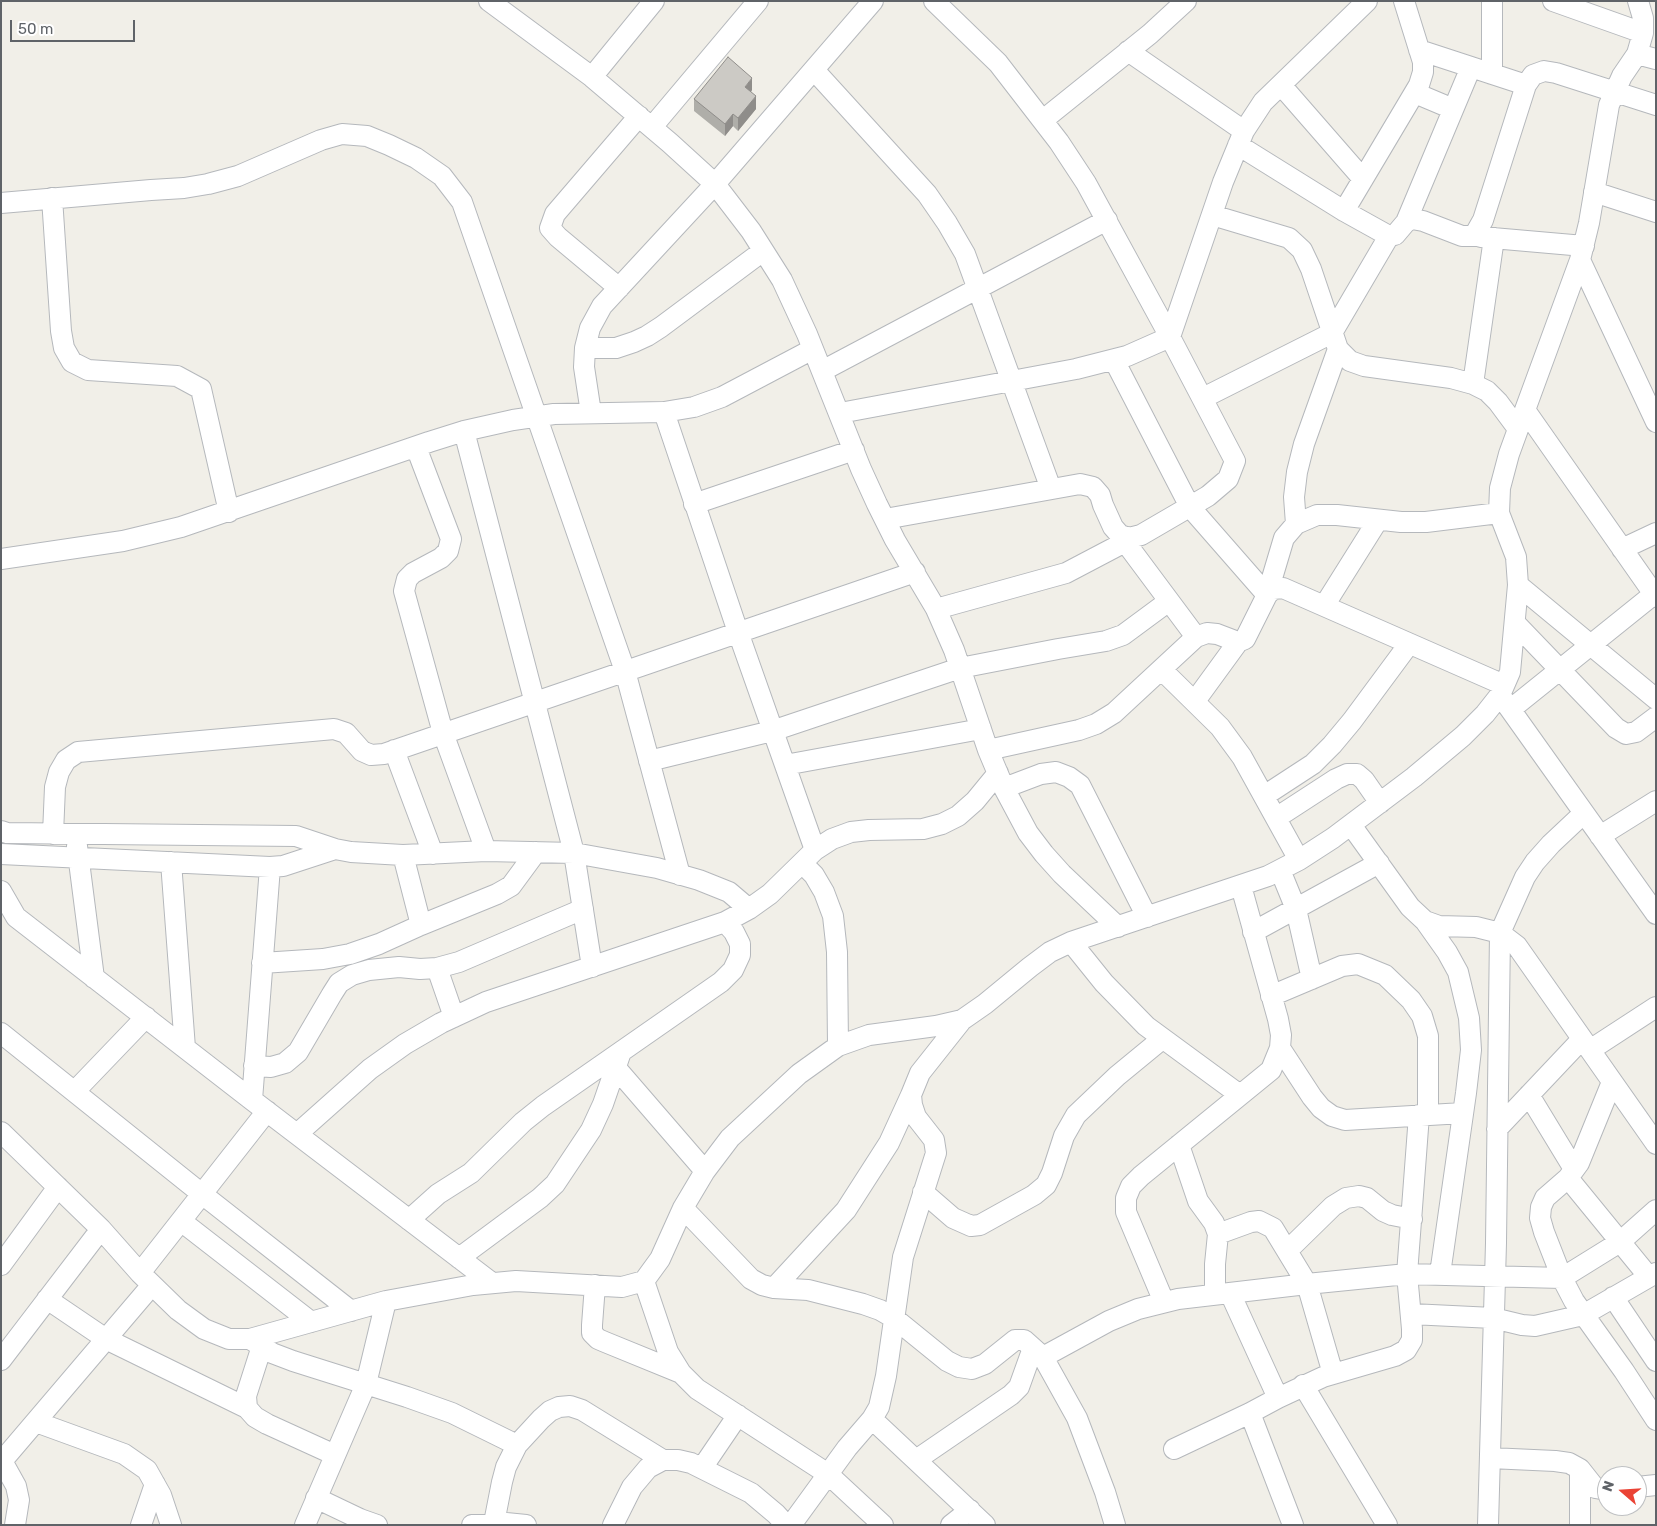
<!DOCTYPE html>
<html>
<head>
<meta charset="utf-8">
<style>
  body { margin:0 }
  #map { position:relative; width:1657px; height:1526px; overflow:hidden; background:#f1efe8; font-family:Rubik,sans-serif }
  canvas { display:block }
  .frame { position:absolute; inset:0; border:2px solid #5f6368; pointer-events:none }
  .north { position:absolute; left:1597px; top:1466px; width:50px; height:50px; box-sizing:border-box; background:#fff; border:1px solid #bfc1c3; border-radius:50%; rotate:289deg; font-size:14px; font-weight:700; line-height:20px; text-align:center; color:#5f6368 }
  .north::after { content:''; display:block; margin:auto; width:18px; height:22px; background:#ea4335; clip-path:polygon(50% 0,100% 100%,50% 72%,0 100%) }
  .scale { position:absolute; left:10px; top:20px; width:125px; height:22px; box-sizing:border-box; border:2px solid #5f6368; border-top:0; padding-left:6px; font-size:15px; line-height:18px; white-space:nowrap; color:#5f6368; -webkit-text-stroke:4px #fff; paint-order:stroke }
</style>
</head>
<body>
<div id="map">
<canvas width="1657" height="1526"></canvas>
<div class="frame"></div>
<div class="north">N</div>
<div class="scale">50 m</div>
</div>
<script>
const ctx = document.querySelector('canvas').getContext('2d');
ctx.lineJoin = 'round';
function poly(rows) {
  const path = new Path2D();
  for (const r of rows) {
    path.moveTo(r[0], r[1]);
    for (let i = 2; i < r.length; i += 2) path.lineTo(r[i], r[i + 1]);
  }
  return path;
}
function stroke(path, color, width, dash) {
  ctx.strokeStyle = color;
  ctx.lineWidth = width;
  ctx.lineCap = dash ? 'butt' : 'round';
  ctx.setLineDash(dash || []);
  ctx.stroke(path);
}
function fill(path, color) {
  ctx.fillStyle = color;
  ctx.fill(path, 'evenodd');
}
const minor = poly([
  [489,1,592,77,670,143,715,184,751,231,782,280,807,334,861,469,877,504,895,540,936,609,954,650,988,750,1004,788,1028,833,1044,854,1062,874,1118,927],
  [1553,1,1643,33],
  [1419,50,1526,85],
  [1128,51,1244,131],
  [1637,54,1656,59],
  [814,70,927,194,947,223,965,254,1051,489],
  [1492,74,1492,1],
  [592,77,654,1],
  [1281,85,1363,179],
  [1415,93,1453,109],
  [1043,120,1150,34,1186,1],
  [652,127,758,1],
  [1238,145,1344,211,1389,236,1395,235,1406,222,1412,219,1423,221,1462,236,1474,236,1483,220,1526,85,1533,75,1544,71,1556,73,1656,105],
  [1594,192,1656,212],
  [52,198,61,331,64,348,72,362,88,370,177,376,201,389,229,512],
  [1,203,151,190,184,188,208,184,238,176,321,140,342,134,367,136,389,145,416,158,442,176,462,202,625,671,680,875],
  [1344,211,1419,85,1423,72,1423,62,1404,1],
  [1212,215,1289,238,1302,250,1311,269,1338,349,1350,361,1364,366,1451,378,1473,384,1487,391,1498,402,1518,429],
  [1406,222,1471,67],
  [1481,237,1584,246],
  [1580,260,1656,422],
  [619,288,558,237,550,228,555,214,639,116],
  [585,348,616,348,634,342,647,336,661,327,763,251],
  [1114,360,1190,507,1267,595],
  [822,371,1107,220],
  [1473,384,1494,238],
  [1203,398,1332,333,1389,236],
  [1525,410,1656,597],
  [664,412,738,632,815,850],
  [591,413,584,367,585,348,590,328,602,306,715,184,873,1],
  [840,413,1076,369,1127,356,1170,337,1223,182,1244,131,1263,102,1367,1],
  [464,431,574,853,592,967],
  [416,447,451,539,448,551,441,558,413,573,407,579,404,591,443,733,486,851],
  [694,504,854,450],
  [885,519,1080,484,1093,487,1100,495,1103,505,1113,527,1120,535,1129,538,1141,535,1208,496,1228,479,1235,461,1170,337,1086,183,1059,142,998,63,934,1],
  [1296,524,1294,497,1297,472,1304,444,1338,349],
  [1120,535,1196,637],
  [1622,549,1656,533],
  [1,559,123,541,181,527,429,442,464,431,513,420,554,414,664,412,694,407,722,397,813,349],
  [1518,585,1656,699],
  [1267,595,1284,538,1296,524,1317,515,1337,515,1401,522,1426,522,1499,513],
  [1324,606,1378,520],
  [936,609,1066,573,1125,542],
  [1515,623,1616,728,1626,734,1636,732,1656,717],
  [1162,670,1220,727,1242,757,1299,860],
  [1500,695,1656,914],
  [1195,701,1238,642],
  [1511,709,1654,594],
  [394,750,433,854],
  [988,750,1079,730,1096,724,1114,713,1196,637,1207,633,1217,634,1238,642,1245,639,1267,595,1273,589,1283,588,1504,685],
  [649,761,772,731,960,668,1058,649,1106,641,1123,635,1169,601],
  [785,765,981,729],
  [1004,788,1041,774,1056,772,1069,777,1080,785,1147,917],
  [1264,796,1313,764,1332,745,1352,721,1409,644],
  [1276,818,1336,779,1347,774,1357,774,1364,780,1380,803],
  [1351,825,1410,907,1425,921,1439,926,1476,927,1500,933,1517,946,1656,1144],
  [1,831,7,833,296,836,335,849,351,852,403,855,486,851,574,853,657,868,699,880,729,892,749,909],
  [53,834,55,787,59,772,66,760,78,752,334,729,346,733,362,751,371,755,384,754,915,572],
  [1600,836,1656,801],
  [77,846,94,978],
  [1,854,270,867,283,866,335,849],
  [403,855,421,925],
  [171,862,185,1048],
  [802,863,814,875,824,892,833,916,837,952,838,1046],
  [1280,870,1296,909,1312,979],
  [1,891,16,917,252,1100,492,1283],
  [1425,921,1447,952,1458,972,1469,1018,1471,1050,1466,1093,1440,1274],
  [1253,932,1379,863],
  [1071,942,1104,983,1146,1026,1240,1095],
  [262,963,323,959,350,954,379,944,421,925,497,894,511,886,536,852],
  [437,968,454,1017],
  [1271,996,1342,966,1358,964,1385,975,1411,1000,1422,1016,1428,1036,1428,1115],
  [1,1033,202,1194,351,1311],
  [1280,1048,1312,1097,1321,1108,1332,1116,1345,1120,1463,1113],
  [1590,1050,1656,1007],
  [254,1066,271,1067,285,1063,298,1052,332,994,339,983,352,975,369,970,399,967,420,969,437,968,459,962,583,909],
  [616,1068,705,1171],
  [1612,1082,1579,1163,1568,1178,1545,1198,1541,1207,1540,1218,1544,1232,1562,1278,1574,1301,1624,1371,1656,1420],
  [75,1091,146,1017],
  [1529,1095,1574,1169],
  [252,1100,270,867],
  [1497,1129,1582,1039],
  [1,1132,101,1229,140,1273,178,1310,204,1329,229,1339,250,1339,386,1301,473,1285,516,1281,622,1287,644,1281,660,1259,683,1208,705,1171,730,1138,799,1074,838,1046,869,1035,936,1026,962,1020,985,1004,1030,967,1050,952,1071,942,1268,876,1299,860,1333,838,1414,777,1463,736,1485,714,1500,695,1510,672,1518,585,1516,557,1499,513,1500,488,1509,454,1525,410,1580,260,1589,223,1609,105,1622,76,1637,54,1643,33,1643,18,1638,1],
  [297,1134,370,1069,405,1044,441,1023,486,1002,725,922,749,909,770,894,815,850,832,839,851,832,869,830,923,829,942,824,958,816,975,801,998,773],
  [1179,1145,1198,1201,1214,1223,1218,1234,1215,1264,1215,1294],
  [1568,1178,1649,1277],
  [923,1192,953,1218,971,1226,980,1225,1034,1195,1046,1185,1052,1173,1064,1136,1076,1115,1117,1076,1162,1039],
  [683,1208,751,1279,762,1285,774,1288,808,1290,863,1304,880,1310,894,1318,947,1361,959,1367,972,1369,985,1364,1015,1340,1024,1340,1043,1357,1077,1418,1105,1492,1115,1525],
  [409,1220,438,1194,471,1173,523,1122,543,1106,721,982,733,970,740,955,740,944,734,932,725,922],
  [181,1221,311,1322],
  [1218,1234,1251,1222,1259,1221,1273,1228,1307,1284,1333,1374],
  [1287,1251,1333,1206,1346,1198,1359,1196,1367,1198,1383,1211,1392,1215,1412,1219],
  [459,1258,540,1198,555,1184,591,1130,603,1104,621,1052],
  [1,1265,58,1187],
  [140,1273,267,1111],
  [644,1281,668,1352,681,1373,697,1389,828,1474,883,1525],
  [595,1285,592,1325,592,1333,598,1339,605,1342,681,1373],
  [774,1288,846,1210,889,1143,911,1095],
  [1230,1293,1278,1398],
  [1613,1297,1656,1361],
  [47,1299,106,1339,247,1408],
  [1164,1302,1126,1212,1126,1198,1131,1186,1141,1176,1271,1070,1280,1048,1281,1035,1278,1019,1241,886],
  [1411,1314,1493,1318,1522,1325,1535,1326,1583,1315,1656,1273],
  [250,1339,272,1353,293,1361,407,1397,452,1413,517,1445],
  [262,1346,246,1396,247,1408,255,1417,267,1424,335,1455],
  [1043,1357,1109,1321,1138,1309,1178,1299,1307,1284,1407,1274,1562,1278,1620,1242,1656,1210],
  [1,1360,101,1229],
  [1303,1385,1387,1525],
  [1250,1413,1293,1525],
  [872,1419,985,1525],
  [36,1422,124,1454,147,1470,161,1495,171,1525],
  [1174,1449,1250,1413,1278,1398,1323,1377,1395,1356,1406,1350,1412,1340,1412,1329,1407,1274,1419,1115],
  [1490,1458,1555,1461,1569,1463,1580,1469,1595,1488,1607,1490],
  [1,1459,16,1486,19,1500,15,1525],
  [916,1460,1011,1395,1019,1387,1033,1348],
  [2,1461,152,1285],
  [702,1468,738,1415],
  [1637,1487,1656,1485],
  [316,1498,360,1519,377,1525],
  [494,1523,502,1482,506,1467,517,1445,541,1419,550,1411,559,1407,570,1406,582,1410,663,1460],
  [141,1525,155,1484],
  [305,1525,366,1384,386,1301],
  [472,1525,506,1523,526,1525],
  [613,1525,632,1487,648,1468,663,1460,678,1460,691,1463,751,1493,776,1514,786,1525],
  [791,1525,847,1448,872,1419,879,1407,886,1376,903,1257,936,1153,934,1140,916,1117,912,1105,911,1095,920,1073,962,1020],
  [951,1525,970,1510],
  [1488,1525,1496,1243,1500,933,1525,877,1535,862,1551,844,1584,813],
  [1580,1525,1580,1469]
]);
stroke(minor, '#b5b8bc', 22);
stroke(minor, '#fff', 20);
fill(poly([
  [752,90,751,92,756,109,738,131,733,126,725,136,694,111,694,99]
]), '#afaea9');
fill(poly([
  [752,78,752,90,745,100,745,87],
  [756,96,756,109,738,131,738,118],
  [733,114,733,126,725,136,725,124]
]), '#8f8d8a');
const building = poly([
  [728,57,752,78,745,87,756,96,738,118,733,114,725,124,694,99,728,57]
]);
fill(building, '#cccac5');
stroke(building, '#8f8d8a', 1);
</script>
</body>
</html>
